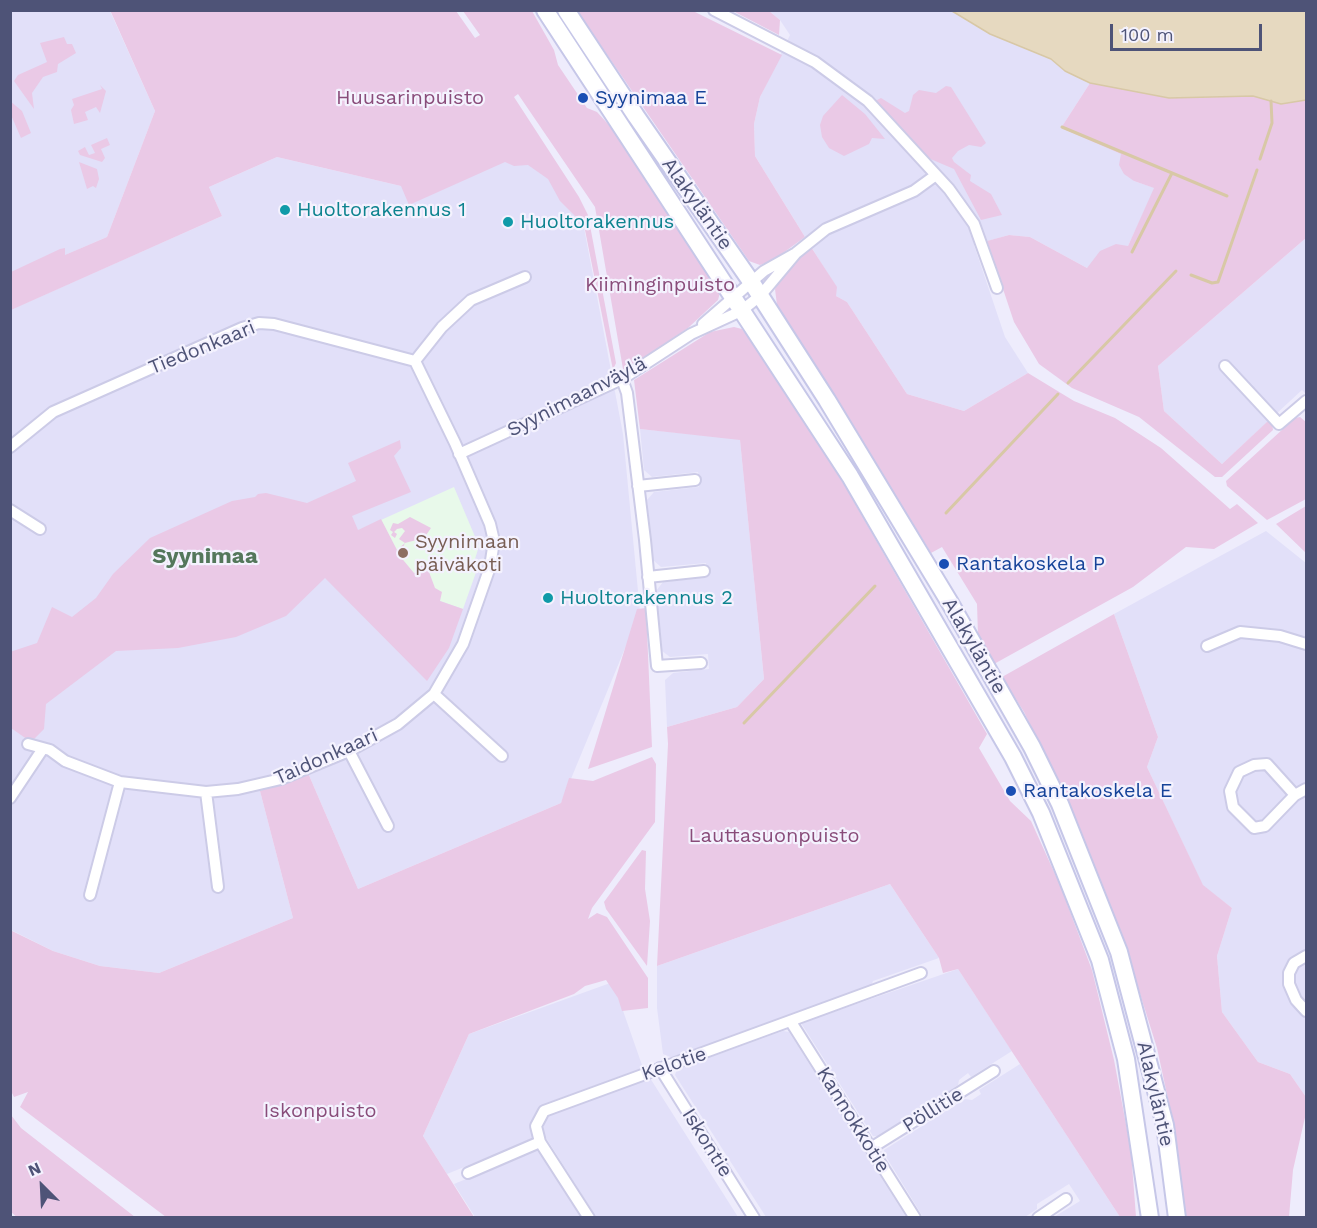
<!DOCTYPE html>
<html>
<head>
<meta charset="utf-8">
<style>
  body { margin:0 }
  #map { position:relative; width:1317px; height:1228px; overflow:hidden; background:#eeecfc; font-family:"Work Sans",sans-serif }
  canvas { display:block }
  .frame { position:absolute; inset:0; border:12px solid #4e5377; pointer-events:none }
  .north { position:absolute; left:12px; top:1156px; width:60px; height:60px; -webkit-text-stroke:4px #f4f2fe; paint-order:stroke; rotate:336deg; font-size:16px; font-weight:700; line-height:24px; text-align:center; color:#4e5377 }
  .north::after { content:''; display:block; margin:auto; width:21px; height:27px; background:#4e5377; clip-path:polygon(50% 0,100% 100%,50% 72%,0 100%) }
  .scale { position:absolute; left:1110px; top:24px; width:152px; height:27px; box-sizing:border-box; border:3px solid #4e5377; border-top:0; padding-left:8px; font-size:18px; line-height:21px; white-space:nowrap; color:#4e5377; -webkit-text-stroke:4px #f4f2fe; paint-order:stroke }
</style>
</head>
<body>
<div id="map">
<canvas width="1317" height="1228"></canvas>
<div class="frame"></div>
<div class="north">N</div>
<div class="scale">100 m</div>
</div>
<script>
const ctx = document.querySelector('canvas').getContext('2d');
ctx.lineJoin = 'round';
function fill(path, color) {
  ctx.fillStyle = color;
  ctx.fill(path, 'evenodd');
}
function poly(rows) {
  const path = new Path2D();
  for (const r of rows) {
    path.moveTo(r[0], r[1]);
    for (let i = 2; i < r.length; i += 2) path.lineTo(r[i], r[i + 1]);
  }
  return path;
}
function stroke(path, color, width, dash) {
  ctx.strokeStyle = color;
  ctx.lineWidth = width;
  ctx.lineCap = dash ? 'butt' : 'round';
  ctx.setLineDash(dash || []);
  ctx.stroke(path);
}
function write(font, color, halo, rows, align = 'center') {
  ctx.font = font + ' "Work Sans",sans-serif';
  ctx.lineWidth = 4.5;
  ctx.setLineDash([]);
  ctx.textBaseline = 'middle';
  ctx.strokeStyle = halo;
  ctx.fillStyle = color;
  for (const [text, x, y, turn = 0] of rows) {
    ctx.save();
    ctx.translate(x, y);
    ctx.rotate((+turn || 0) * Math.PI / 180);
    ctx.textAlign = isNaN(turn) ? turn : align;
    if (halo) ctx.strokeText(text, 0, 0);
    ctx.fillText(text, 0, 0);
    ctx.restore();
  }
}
fill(poly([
  [11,11,110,11,155,111,107,237,11,279],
  [769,11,952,11,990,34,1051,59,1065,71,1090,83,1061,128,1122,154,1134,181,1155,188,1128,246,1087,268,1030,237,1009,235,974,245,1005,337,1028,373,964,411,907,394,847,302,836,296,836,287,755,156,754,124,760,97,790,35,780,20],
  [539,148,581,212,623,434,640,612,561,803,358,889,308,773,260,791,293,918,159,973,100,966,53,951,11,930,10,310,222,216,209,187,277,157,401,186],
  [1306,238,1306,394,1302,390,1222,464,1164,411,1158,366],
  [640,429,740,439,764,679,737,707,667,727,665,680,673,673,709,669,708,654,670,657,662,651,656,591,663,582,708,577,706,563,661,567,653,560,647,500,654,492,699,487,698,472,652,477,644,470],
  [1266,531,1306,563,1306,1097,1290,1074,1258,1062,1222,1012,1217,956,1232,908,1203,886,1147,767,1158,737,1114,614],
  [890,884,939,958,873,981,871,986,673,1058,663,1054,657,1008,657,966],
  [958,969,1012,1051,971,1077,968,1073,959,1080,958,1085,878,1136,873,1136,801,1023],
  [613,982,643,1068,544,1104,532,1119,533,1139,447,1174,423,1136,469,1034],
  [783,1031,789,1032,906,1217,766,1217,675,1075,677,1069],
  [1020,1064,1060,1125,1120,1217,1054,1217,1080,1201,1069,1184,1037,1204,1037,1209,1025,1217,923,1217,885,1155,884,1150,965,1099,972,1100,981,1094,979,1090],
  [650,1078,738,1217,596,1217,543,1133,544,1120,549,1115],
  [539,1149,582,1217,475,1217,454,1184]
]), '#e2e0f9');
fill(poly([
  [454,487,479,546,475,559,480,561,463,609,440,601,330,543]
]), '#e8f9ea');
fill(poly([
  [110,10,456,11,475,38,480,35,463,11,532,11,554,50,558,65,587,108,597,112,620,137,721,289,718,300,688,328,628,369,623,369,595,207,518,94,514,97,579,197,588,215,616,363,613,370,584,225,560,201,548,179,528,165,514,166,505,162,409,205,401,186,277,157,209,187,222,216,11,310,11,272,60,249,65,248,65,255,107,237,155,111],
  [577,11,693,11,782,55,760,97,754,124,755,156,805,237,772,261,760,265,749,261],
  [733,11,769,11,780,20,779,35],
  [64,37,67,44,72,44,76,53,58,64,57,72,43,77,32,93,34,109,14,81,18,75,47,62,40,43],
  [1090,83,1169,98,1253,96,1281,104,1306,100,1306,238,1158,366,1164,411,1222,464,1268,421,1272,423,1273,430,1222,477,1215,477,1139,417,1072,388,1039,364,1014,322,987,241,1009,235,1030,237,1087,268,1100,251,1116,244,1128,246,1154,188,1134,181,1124,174,1119,165,1121,154,1061,128],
  [100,85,106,91,100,113,96,107,85,112,88,120,74,124,71,110,74,105,72,99,102,89],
  [946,86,951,87,986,143,981,147,969,145,958,151,952,158,954,162,971,175,970,181,991,194,1002,215,981,220,954,169,928,158,875,101,881,98,905,113,909,111,913,95,919,90,936,93],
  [842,95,865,114,885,139,872,138,869,144,844,156,829,148,822,137,820,125,823,116],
  [10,101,22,111,31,133,21,138,11,115],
  [107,138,110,145,101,149,105,158,102,162,80,155,78,151,85,147,89,155,95,153,91,145],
  [79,162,97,169,99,179,96,188,93,186,87,189],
  [811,247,837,287,836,296,847,302,907,394,964,411,1028,373,1074,401,1115,418,1161,448,1230,509,1237,504,1258,523,1214,549,1186,547,1133,587,994,664,978,635,977,604,942,547,931,553,777,305,775,289,783,274],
  [734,327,742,329,778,377,841,479,987,734,979,748,1010,801,1031,821,1060,885,1092,970,1114,1060,1131,1151,1136,1217,1120,1217,958,969,943,973,939,958,890,884,657,966,668,744,667,727,737,707,764,679,740,440,640,429,634,380,710,332],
  [1300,417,1306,422,1306,499,1267,520,1227,486,1226,481,1295,418],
  [400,440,401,448,394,456,411,492,352,516,358,530,381,519,397,550,405,543,399,539,405,531,402,528,397,529,394,532,397,534,395,538,391,535,393,532,390,530,393,523,398,524,410,517,431,528,424,538,405,543,399,555,414,573,419,572,419,567,426,564,435,588,442,592,440,601,463,609,449,648,427,681,325,578,286,616,236,637,178,648,116,651,46,704,44,729,31,742,11,728,10,652,37,643,52,607,72,617,96,598,113,574,150,538,232,501,255,497,258,494,266,493,307,503,356,481,348,463],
  [1306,506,1306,553,1276,524],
  [646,608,652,747,588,769,637,609],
  [1114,614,1158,737,1147,767,1203,885,1232,908,1217,956,1222,1012,1258,1062,1290,1074,1306,1097,1306,1113,1293,1170,1289,1217,1186,1217,1173,1122,1157,1048,1126,949,1072,812,1024,712,1002,677],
  [652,757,656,764,655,822,592,908,588,919,597,913,607,917,648,978,648,1008,622,1011,618,998,606,980,585,986,574,994,469,1034,423,1136,474,1217,166,1217,20,1107,28,1092,14,1097,11,1091,10,930,53,951,100,966,159,973,293,918,260,791,308,773,358,889,561,803,569,778,593,781],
  [642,850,646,851,645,889,650,921,647,966,606,909,604,902],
  [11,1115,21,1128,135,1217,18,1218,11,1212]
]), '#eac9e6');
const water = poly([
  [952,11,1306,11,1306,100,1281,104,1253,96,1169,98,1090,83,1065,71,1051,59,990,34,952,11]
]);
fill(water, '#e6d9c0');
stroke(water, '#d8c8a6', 1.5);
stroke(poly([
  [1062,127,1227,196],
  [1260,159,1272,123,1271,101],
  [1132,252,1172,173],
  [1191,275,1212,283,1218,282,1257,170],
  [1068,383,1176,271],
  [946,513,1058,394],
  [744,723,875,586]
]), '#d8c8a6', 3);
const street = poly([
  [714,10,815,62,868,101,949,189,974,224,997,288],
  [703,324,764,271,796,253,826,229,914,191,936,175],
  [415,361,442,327,471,300,525,277],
  [1225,366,1279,424,1306,401],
  [622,379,627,393,645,540,657,666,701,663],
  [10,447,53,412,242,328,259,323,274,324,415,361,455,443,490,524,494,541,490,567,463,644,434,694,398,724,349,751,281,779,238,789,206,792,120,782,65,761,50,750,28,744],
  [459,454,622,379,691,334,741,311,760,296,796,253],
  [638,486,695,480],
  [10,510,40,529],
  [648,577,704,571],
  [1207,646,1240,632,1280,636,1306,644],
  [434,694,502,756],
  [349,751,388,826],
  [206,792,218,887],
  [1295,795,1267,764,1254,765,1239,772,1230,791,1233,807,1254,828,1265,826,1295,795,1306,789],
  [10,798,42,750],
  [90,895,120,782],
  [1306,956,1294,963,1289,973,1289,984,1296,1000,1306,1011],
  [791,1022,915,1218],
  [660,1068,754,1218],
  [871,1148,994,1071],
  [468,1173,540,1142],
  [589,1218,540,1142,536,1126,544,1111,921,973],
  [1038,1218,1066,1199]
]);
const secondary = poly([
  [545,10,850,476,1013,757,1041,813,1100,960,1126,1059,1150,1218],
  [566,10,636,116,752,283,827,400,950,603,1032,747,1060,804,1119,952,1165,1125,1177,1218]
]);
stroke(street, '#cccbe7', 14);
stroke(secondary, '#c6c7e8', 20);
stroke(street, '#fff', 10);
stroke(secondary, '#fff', 16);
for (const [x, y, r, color] of [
  [583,98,6,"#1a4fb4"],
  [285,210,6,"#0f9aa8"],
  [508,222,6,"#0f9aa8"],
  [403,553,6,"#8d6e63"],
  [944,564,6,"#1a4fb4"],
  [548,598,6,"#0f9aa8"],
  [1011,791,6,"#1a4fb4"]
]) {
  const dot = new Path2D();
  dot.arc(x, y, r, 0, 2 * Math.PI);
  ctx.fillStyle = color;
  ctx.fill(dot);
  stroke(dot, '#f4f2fe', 2);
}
write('20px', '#894c7a', '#f4f2fe', [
  ["Huusarinpuisto",410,98],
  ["Kiiminginpuisto",660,285],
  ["Lauttasuonpuisto",774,836],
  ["Iskonpuisto",320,1111]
]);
write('20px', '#164399', '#f4f2fe', [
  ["Syynimaa E",595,98],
  ["Rantakoskela P",956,564],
  ["Rantakoskela E",1023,791]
], 'left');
write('20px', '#4e5377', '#f4f2fe', [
  ["Alakyläntie",697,204,55],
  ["Tiedonkaari",202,348,-22],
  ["Syynimaanväylä",577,397,-27],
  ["Alakyläntie",974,646,60],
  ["Taidonkaari",326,757,-24],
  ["Kelotie",674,1064,-19],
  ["Alakyläntie",1155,1094,77],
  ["Pöllitie",933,1110,-32],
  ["Kannokkotie",853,1120,58],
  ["Iskontie",707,1143,58]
]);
write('20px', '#0d838f', '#f4f2fe', [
  ["Huoltorakennus 1",297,210],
  ["Huoltorakennus",520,222],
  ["Huoltorakennus 2",560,598]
], 'left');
write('20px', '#785e54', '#f4f2fe', [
  ["Syynimaan",415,542],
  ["päiväkoti",415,565]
], 'left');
write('bold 22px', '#54775b', '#f4f2fe', [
  ["Syynimaa",205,557]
]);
</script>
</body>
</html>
